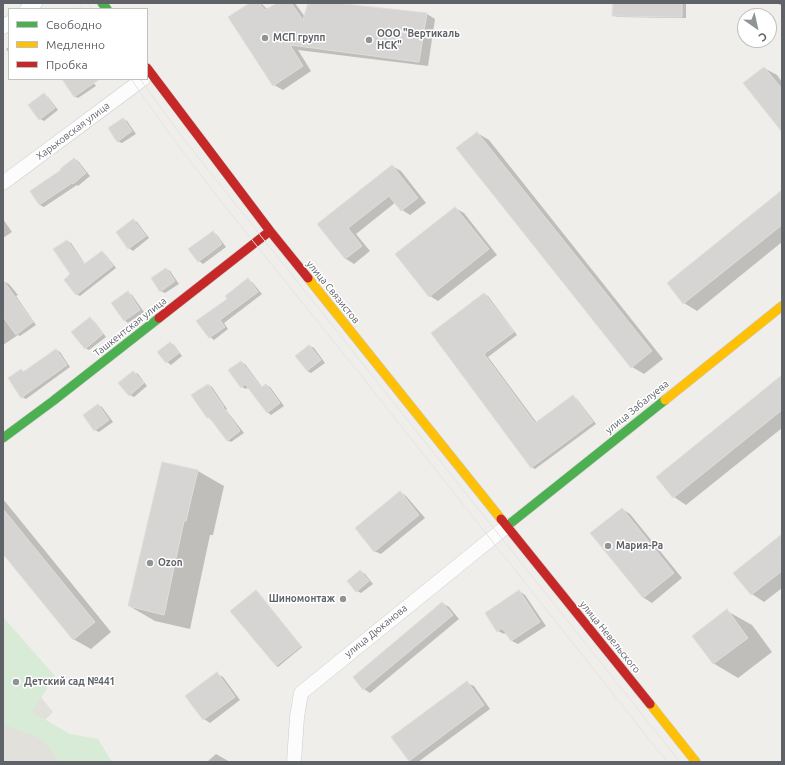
<!DOCTYPE html>
<html>
<head>
<meta charset="utf-8">
<style>
  body { margin:0 }
  #map { position:relative; width:785px; height:765px; overflow:hidden; background:#efeeea; font-family:Ubuntu,sans-serif }
  canvas { display:block }
  .frame { position:absolute; inset:0; border:4px solid #5f6368; pointer-events:none }
  .legend { position:absolute; left:8px; top:8px; width:140px; height:72px; box-sizing:border-box; background:#fff; border:1px solid #bfc1c3; margin:0; padding:5px 7px; list-style:none; font-size:12px; color:#5f6368 }
  .legend li { display:flex; align-items:center; gap:8px; height:20px }
  .legend b { width:20px; border:1px solid #bfc1c3 }
  .north { position:absolute; left:737px; top:8px; width:40px; height:40px; box-sizing:border-box; background:#fff; border:1px solid #bfc1c3; border-radius:50%; rotate:146deg; font-size:11px; font-weight:700; line-height:16px; text-align:center; color:#5f6368 }
  .north::after { content:''; display:block; margin:auto; width:14px; height:18px; background:#919496; clip-path:polygon(50% 0,100% 100%,50% 72%,0 100%) }
</style>
</head>
<body>
<div id="map">
<canvas width="785" height="765"></canvas>
<div class="frame"></div>
<ul class="legend">
<li><b style="height:5px;background:#4caf50"></b>Свободно</li>
<li><b style="height:5px;background:#ffc107"></b>Медленно</li>
<li><b style="height:5px;background:#c62828"></b>Пробка</li>
</ul>
<div class="north">С</div>
</div>
<script>
const ctx = document.querySelector('canvas').getContext('2d');
ctx.lineJoin = 'round';
function fill(path, color) {
  ctx.fillStyle = color;
  ctx.fill(path, 'evenodd');
}
function poly(rows) {
  const path = new Path2D();
  for (const r of rows) {
    path.moveTo(r[0], r[1]);
    for (let i = 2; i < r.length; i += 2) path.lineTo(r[i], r[i + 1]);
  }
  return path;
}
function stroke(path, color, width, dash) {
  ctx.strokeStyle = color;
  ctx.lineWidth = width;
  ctx.lineCap = dash ? 'butt' : 'round';
  ctx.setLineDash(dash || []);
  ctx.stroke(path);
}
function write(font, color, halo, rows, align = 'center') {
  ctx.font = font + ' Ubuntu,sans-serif';
  ctx.lineWidth = 3;
  ctx.setLineDash([]);
  ctx.textBaseline = 'middle';
  ctx.strokeStyle = halo;
  ctx.fillStyle = color;
  for (const [text, x, y, turn = 0] of rows) {
    ctx.save();
    ctx.translate(x, y);
    ctx.rotate((+turn || 0) * Math.PI / 180);
    ctx.textAlign = isNaN(turn) ? turn : align;
    if (halo) ctx.strokeText(text, 0, 0);
    ctx.fillText(text, 0, 0);
    ctx.restore();
  }
}
fill(poly([
  [3,651,53,712,44,721,79,762,3,762]
]), '#e2e0da');
fill(poly([
  [3,617,55,676,32,712,70,734,98,739,112,762,60,762,42,739,3,724]
]), '#d8ebd6');
fill(poly([
  [251,3,261,3,268,10,279,3,295,3,305,17,309,3,327,3,427,14,435,19,428,66,298,50,311,71,283,90,274,85],
  [614,3,686,3,686,18,617,17,613,15],
  [776,3,782,3,782,6],
  [9,47,9,53,6,49],
  [764,68,777,75,782,82,782,131],
  [64,79,91,79,96,86,78,98,74,96],
  [44,94,48,97,58,110,44,121,40,119],
  [123,119,127,121,136,134,122,143,117,141],
  [477,133,489,140,663,359,644,374,632,367],
  [74,159,78,161,90,176,78,186,77,185,44,207,40,205,31,192,63,170],
  [392,166,401,171,426,203,410,215,402,210,396,202,356,234,370,251,354,264,346,259,318,224],
  [782,191,782,242,697,311,684,303,668,283],
  [455,208,464,213,497,255,438,301,430,296],
  [3,219,12,232,3,238],
  [133,220,137,222,149,238,133,251,129,248],
  [213,232,217,235,226,247,203,264,199,261],
  [67,241,71,243,85,264,102,252,105,254,116,268,80,296,76,294,71,275],
  [166,269,170,271,179,284,165,293,161,291],
  [248,280,252,282,262,294,224,323,228,329,214,340,210,337,228,299],
  [5,282,9,284,18,295,16,296,36,325,20,336,18,335,3,345,3,284],
  [128,293,132,295,144,312,128,323,124,320],
  [484,294,488,296,517,335,488,357,537,423,573,397,577,399,596,424,535,469,531,467,432,333],
  [90,319,94,321,106,337,89,350,85,348],
  [170,343,174,345,182,356,171,365,167,362],
  [310,346,314,348,325,363,311,373,307,371],
  [56,350,60,352,70,367,26,399,22,397,21,370,25,372],
  [241,362,245,364,262,387,266,385,270,387,284,406,271,415,267,412,249,387,246,389,242,387],
  [133,372,138,374,147,386,134,397,130,395],
  [782,376,782,428,686,505,674,497],
  [208,385,212,387,227,409,226,410,244,433,231,442,227,440,212,420,207,417],
  [98,405,102,407,113,422,99,432,95,430],
  [162,463,198,471,224,486,213,535,210,535,190,629,155,621,129,606],
  [400,492,406,496,425,518,381,554,374,551],
  [3,499,111,632,91,649,73,639,3,552],
  [622,509,630,514,682,578,652,603,644,598,592,533],
  [782,535,782,588,764,602,752,594,735,573],
  [360,571,365,574,373,584,361,593,357,591],
  [519,591,525,595,546,626,518,644,512,641,507,633,504,634,498,631],
  [258,592,302,647,278,667,276,666],
  [442,603,449,607,459,619,370,693,364,689],
  [727,611,752,625,772,652,738,678,713,663],
  [217,674,223,677,240,700,210,723,204,719],
  [467,683,474,686,490,709,418,762,413,762,409,760],
  [216,754,230,762,207,762]
]), '#0003');
const building = poly([
  [250,3,259,3,265,10,277,3,291,3,303,20,308,3,336,3,427,13,419,62,290,45,303,66,273,86,228,17,250,3],
  [613,3,682,3,682,17,612,16,613,3],
  [764,67,782,89,782,132,743,83,764,67],
  [62,79,100,79,74,97,62,79],
  [44,93,55,108,39,120,28,105,44,93],
  [123,118,132,131,117,142,108,128,123,118],
  [477,132,652,351,631,368,456,148,477,132],
  [74,158,86,173,73,184,72,183,39,205,30,191,61,170,60,169,74,158],
  [392,165,418,198,401,211,389,196,348,228,362,246,345,259,317,224,392,165],
  [782,190,782,225,683,304,667,283,782,190],
  [455,207,489,249,429,297,395,254,455,207],
  [133,219,146,236,128,249,116,232,133,219],
  [213,231,222,244,198,262,188,249,213,231],
  [67,240,84,264,102,251,113,266,76,295,64,280,70,274,53,249,67,240],
  [166,268,175,281,160,292,151,278,166,268],
  [248,278,258,292,220,320,225,327,209,338,196,321,227,299,225,296,248,278],
  [3,280,33,322,16,335,3,317,3,280],
  [128,291,140,310,124,321,111,303,128,291],
  [484,293,514,332,484,354,535,423,573,395,593,422,531,468,431,333,484,293],
  [90,317,103,334,85,349,71,332,90,317],
  [170,342,179,353,166,363,157,352,170,342],
  [309,345,321,360,307,371,295,356,309,345],
  [56,349,67,365,21,398,8,378,21,369,23,372,56,349],
  [241,361,261,387,266,384,280,403,267,413,245,384,241,388,228,370,241,361],
  [133,371,144,383,129,396,118,383,133,371],
  [782,375,782,410,673,498,656,477,782,375],
  [208,384,224,407,223,407,240,431,227,441,209,417,207,418,191,395,208,384],
  [98,404,109,420,94,431,83,415,98,404],
  [162,462,198,470,186,521,184,521,164,615,128,606,162,462],
  [400,491,419,515,374,552,355,528,400,491],
  [622,508,674,573,643,598,590,533,622,508],
  [3,509,95,622,73,640,3,554,3,509],
  [782,534,782,571,751,595,733,573,782,534],
  [360,570,369,581,356,592,347,581,360,570],
  [256,590,301,646,276,666,230,611,256,590],
  [519,590,540,622,511,641,502,628,497,632,485,613,519,590],
  [442,602,453,615,363,690,353,677,442,602],
  [727,609,748,638,713,664,692,636,727,609],
  [217,672,235,697,203,720,185,696,217,672],
  [467,681,484,705,409,761,391,737,467,681]
]);
fill(building, '#d6d5d3');
stroke(building, '#deddd9', 1);
const street = poly([
  [27,9,35,3],
  [3,27,9,23],
  [3,183,143,79],
  [294,762,297,717,301,693,507,526]
]);
const fast = poly([
  [102,3,107,9],
  [3,438,53,401,159,318],
  [507,526,665,400]
]);
const slow = poly([
  [308,278,501,519],
  [665,400,782,306],
  [650,704,696,762]
]);
const jam = poly([
  [147,68,270,231,308,278],
  [159,318,270,231],
  [501,519,650,704]
]);
stroke(street, '#cbcccc', 15);
stroke(fast, '#cacacb', 10);
stroke(slow, '#cacacb', 10);
stroke(jam, '#cacacb', 10);
stroke(street, '#fdfcfc', 14);
stroke(fast, '#4caf50', 9);
stroke(slow, '#ffc107', 9);
stroke(jam, '#c62828', 9);
stroke(poly([
  [79,3,83,9],
  [88,3,92,9],
  [131,79,179,147,224,205,363,378,667,762],
  [140,79,186,142,680,762]
]), '#e4e4e4', 1);
for (const [x, y, r, color] of [
  [265,38,4,"#919496"],
  [369,40,4,"#919496"],
  [608,546,4,"#919496"],
  [150,563,4,"#919496"],
  [343,599,4,"#919496"],
  [16,682,4,"#919496"]
]) {
  const dot = new Path2D();
  dot.arc(x, y, r, 0, 2 * Math.PI);
  ctx.fillStyle = color;
  ctx.fill(dot);
  stroke(dot, '#fff', 1.5);
}
write('bold 10px', '#5f6368', '#fff', [
  ["ООО \"Вертикаль",377,34],
  ["НСК\"",377,46],
  ["МСП групп",273,38],
  ["Мария-Ра",616,546],
  ["Ozon",158,563],
  ["Шиномонтаж",335,599,"right"],
  ["Детский сад №441",24,682]
], 'left');
write('10px', '#5f6368', '#fff', [
  ["Харьковская улица",73,131,-37],
  ["улица Связистов",333,292,51],
  ["Ташкентская улица",130,327,-38],
  ["улица Забалуева",637,407,-39],
  ["улица Дюканова",376,631,-39],
  ["улица Невельского",610,637,51]
]);
</script>
</body>
</html>
